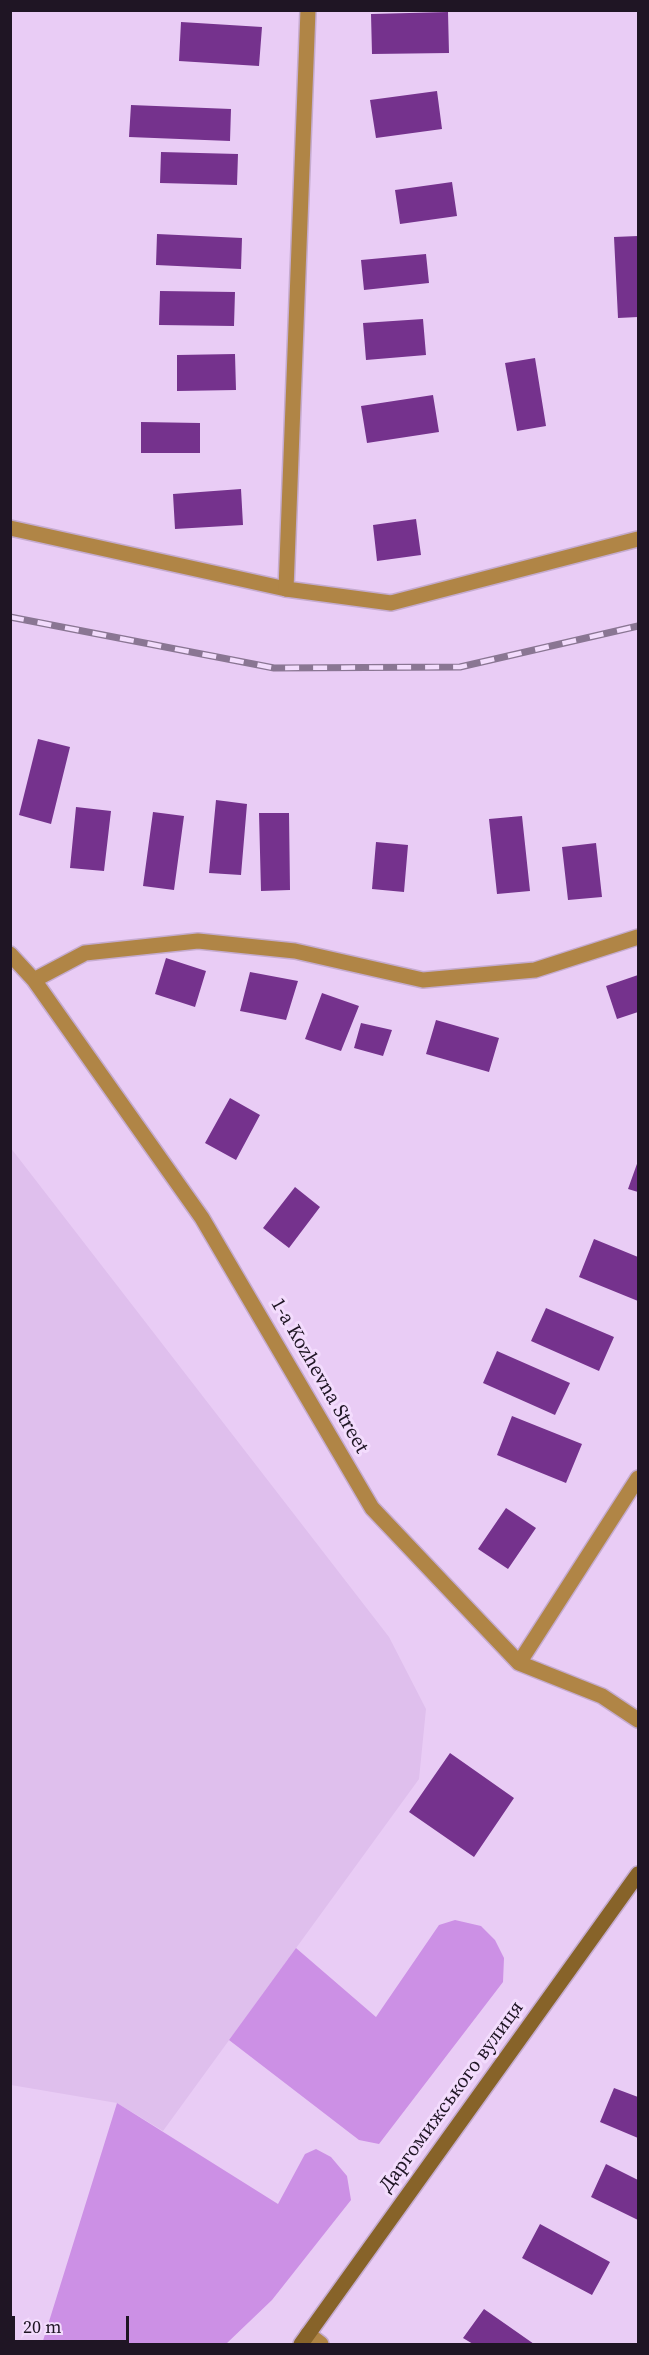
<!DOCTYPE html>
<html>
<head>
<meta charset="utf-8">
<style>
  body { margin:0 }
  #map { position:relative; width:649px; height:2355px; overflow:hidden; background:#e9ccf5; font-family:"Source Serif 4",serif }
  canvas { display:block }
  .frame { position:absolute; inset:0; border:12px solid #1f1524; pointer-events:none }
  .scale { position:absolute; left:12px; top:2316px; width:117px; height:27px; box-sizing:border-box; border:3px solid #1f1524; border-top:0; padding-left:8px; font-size:18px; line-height:21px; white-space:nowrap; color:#1f1524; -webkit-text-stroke:4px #f3dcfd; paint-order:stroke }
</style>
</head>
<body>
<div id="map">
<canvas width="649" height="2355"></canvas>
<div class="frame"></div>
<div class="scale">20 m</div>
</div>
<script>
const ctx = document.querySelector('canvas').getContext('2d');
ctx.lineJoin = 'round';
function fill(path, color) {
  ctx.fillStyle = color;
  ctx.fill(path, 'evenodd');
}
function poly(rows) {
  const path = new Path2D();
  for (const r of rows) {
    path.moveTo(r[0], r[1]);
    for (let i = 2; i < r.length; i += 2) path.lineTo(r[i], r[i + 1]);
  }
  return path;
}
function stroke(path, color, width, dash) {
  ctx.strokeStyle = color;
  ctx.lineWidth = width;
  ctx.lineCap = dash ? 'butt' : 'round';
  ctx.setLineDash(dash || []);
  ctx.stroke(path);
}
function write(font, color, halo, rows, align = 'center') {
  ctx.font = font + ' "Source Serif 4",serif';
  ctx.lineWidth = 6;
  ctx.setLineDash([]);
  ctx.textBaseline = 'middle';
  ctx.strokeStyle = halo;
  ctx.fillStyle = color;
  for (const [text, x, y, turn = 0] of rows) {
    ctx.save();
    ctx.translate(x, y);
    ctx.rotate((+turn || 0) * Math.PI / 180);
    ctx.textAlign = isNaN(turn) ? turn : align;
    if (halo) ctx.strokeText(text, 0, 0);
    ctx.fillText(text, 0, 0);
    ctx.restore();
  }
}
fill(poly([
  [10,1147,389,1637,426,1709,419,1779,163,2131,117,2103,11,2085]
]), '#dfbfed');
fill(poly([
  [455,1920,481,1926,495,1940,504,1958,503,1982,379,2144,359,2140,229,2040,296,1948,376,2017,439,1925],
  [117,2103,278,2204,305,2154,316,2149,331,2157,347,2176,351,2200,272,2300,226,2344,42,2344]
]), '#cc90e5');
fill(poly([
  [448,12,449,53,372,54,371,14],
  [181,22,262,27,259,66,179,61],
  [437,91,442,129,376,138,370,100],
  [131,105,231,109,230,141,129,137],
  [161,152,238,154,237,185,160,183],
  [452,182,457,216,400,224,395,190],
  [157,234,242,238,241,269,156,265],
  [638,236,638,317,618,318,614,237],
  [426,254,429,283,364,290,361,260],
  [160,291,235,292,234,326,159,325],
  [423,319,426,355,366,360,363,323],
  [235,354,236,390,177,391,177,355],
  [535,358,546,426,517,431,505,363],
  [433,395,439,432,367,443,361,406],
  [141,422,200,423,200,453,141,453],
  [241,489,243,525,175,529,173,494],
  [416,519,421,555,377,561,373,525],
  [38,739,70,747,51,824,19,815],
  [216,800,247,804,241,875,209,873],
  [76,807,111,811,104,871,70,868],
  [153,812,184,816,174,890,143,886],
  [259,813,289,813,290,890,261,891],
  [522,816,530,891,497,894,489,819],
  [376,842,408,845,404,892,372,889],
  [596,843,602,897,568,900,562,847],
  [166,958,206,971,195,1007,155,994],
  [250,972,298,981,286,1020,240,1011],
  [638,975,638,1012,617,1019,606,986],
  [322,993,359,1006,341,1051,305,1039],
  [436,1020,499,1038,489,1072,426,1054],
  [361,1023,392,1030,383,1056,354,1048],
  [230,1098,260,1115,236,1160,205,1143],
  [638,1161,638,1192,628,1189],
  [295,1187,320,1207,289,1248,263,1228],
  [594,1239,638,1257,638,1301,579,1277],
  [546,1308,614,1337,599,1371,531,1341],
  [497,1351,570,1383,555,1415,483,1383],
  [512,1416,582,1444,566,1483,497,1455],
  [506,1508,536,1528,508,1569,478,1549],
  [450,1753,514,1798,474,1857,409,1812],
  [614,2088,638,2097,638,2138,600,2122],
  [606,2164,638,2180,638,2220,591,2197],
  [540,2224,610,2262,592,2295,522,2258],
  [484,2309,534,2344,473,2344,463,2338]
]), '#75328d');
const lane = poly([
  [10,528,286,589]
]);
const street = poly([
  [308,10,286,589,391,603,638,539],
  [10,954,34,980,202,1218,372,1508,519,1663,602,1696,638,1720],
  [34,980,85,953,198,941,295,951,423,980,535,970,638,937],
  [519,1663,638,1478],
  [308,2334,321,2344]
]);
const secondary = poly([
  [301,2344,638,1874]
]);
stroke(lane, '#c5abcf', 18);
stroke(street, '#c5abcf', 18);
stroke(secondary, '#c5abcf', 18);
stroke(lane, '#b08546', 15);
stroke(street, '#b08546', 15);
stroke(secondary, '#876329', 15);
const rail = poly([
  [10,617,274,668,460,667,638,626]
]);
stroke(rail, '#8a7693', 7);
stroke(rail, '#f3dcfd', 4.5, [14]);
write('20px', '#1f1524', '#f3dcfd', [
  ["1-a Kozhevna Street",319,1376,60],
  ["Даргомижського вулиця",452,2097,-54]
]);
</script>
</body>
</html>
